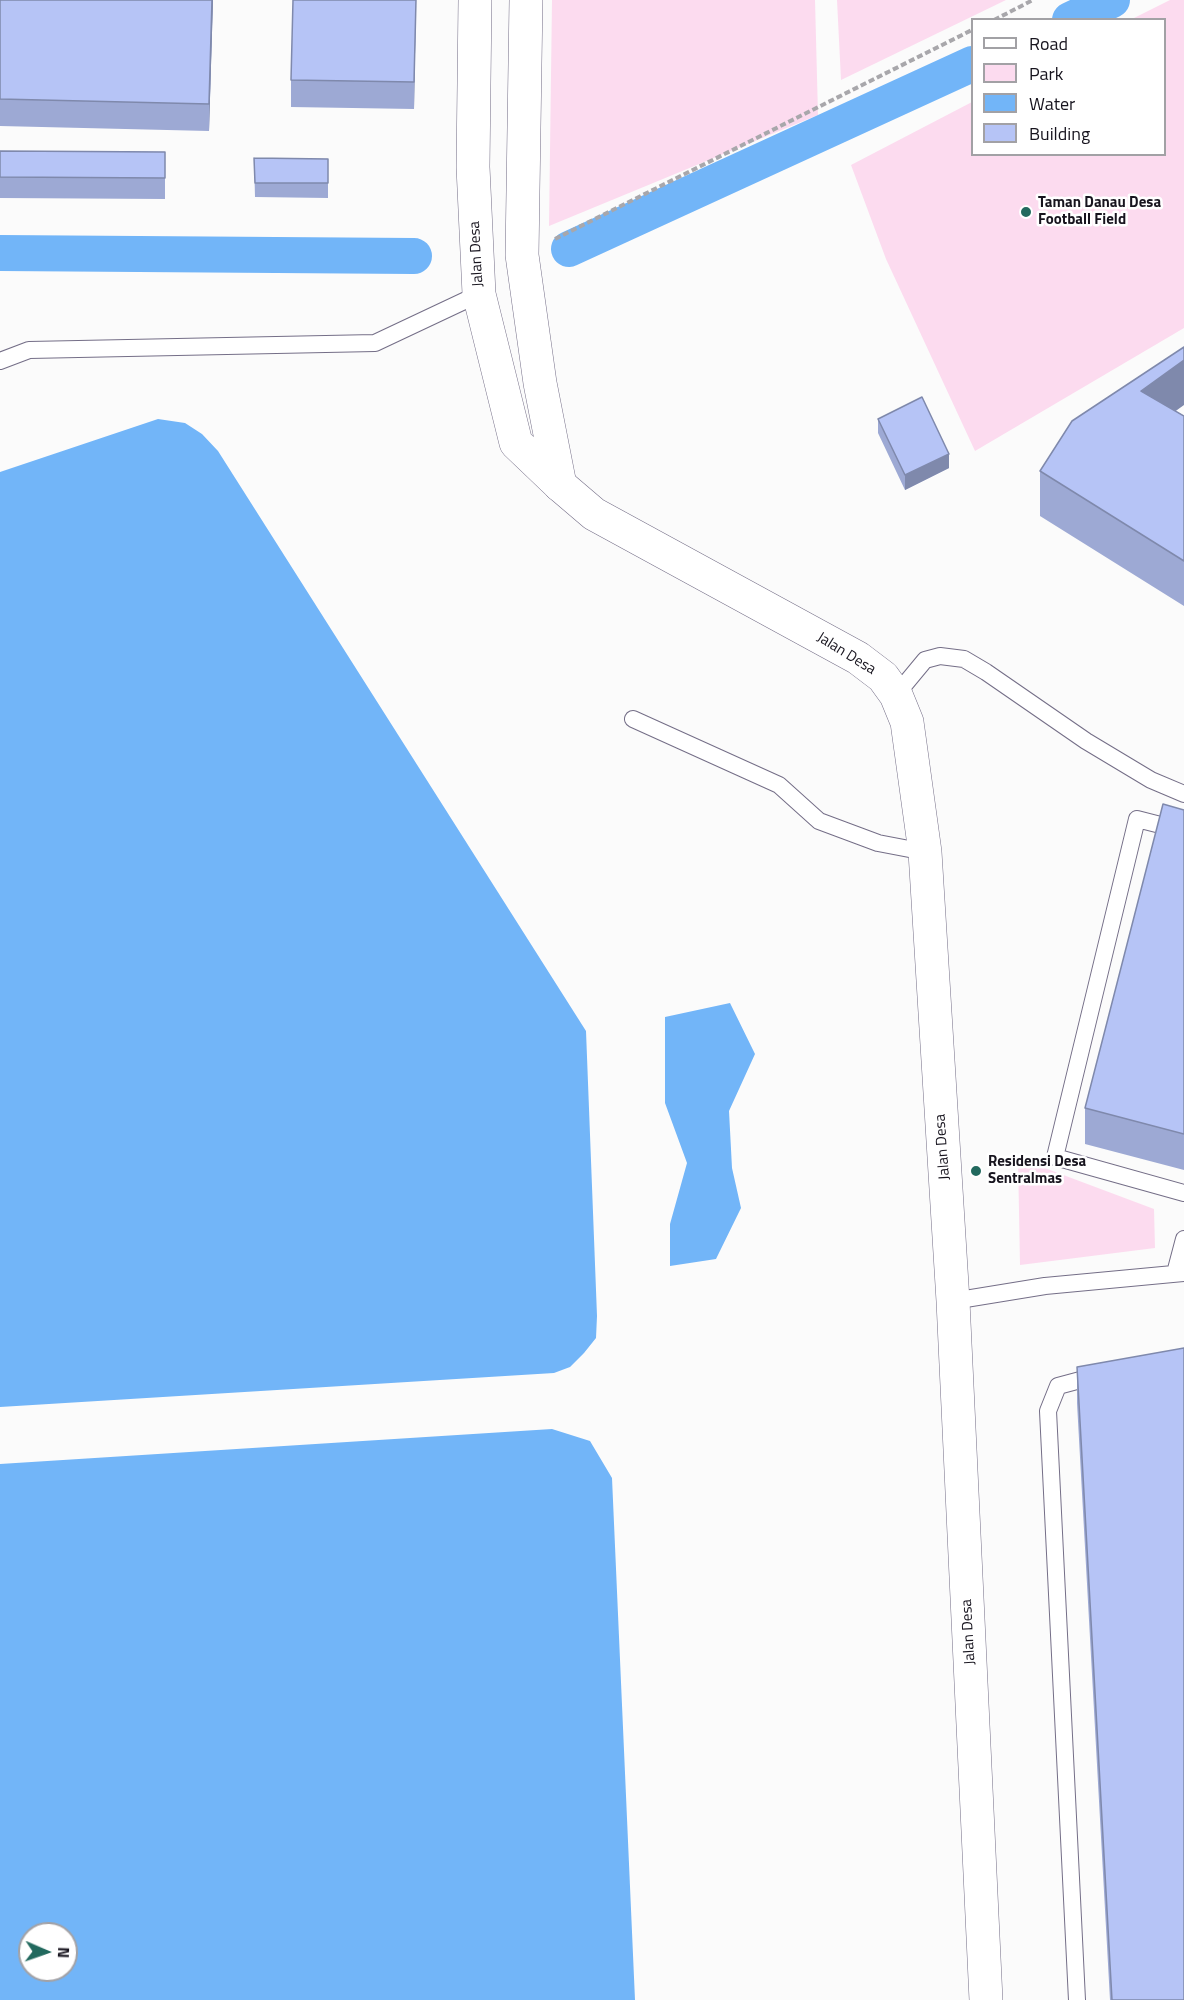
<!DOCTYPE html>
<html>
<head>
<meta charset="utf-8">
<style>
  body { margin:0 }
  #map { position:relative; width:1184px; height:2000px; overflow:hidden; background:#fbfbfb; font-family:"Titillium Web",sans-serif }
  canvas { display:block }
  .legend { position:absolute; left:971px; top:18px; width:195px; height:138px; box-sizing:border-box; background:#fff; border:2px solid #a2a1a5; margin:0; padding:8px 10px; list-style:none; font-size:18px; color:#17141e }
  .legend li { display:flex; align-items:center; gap:12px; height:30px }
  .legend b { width:30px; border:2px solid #a2a1a5 }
  .north { position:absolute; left:18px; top:1922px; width:60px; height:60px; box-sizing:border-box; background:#fff; border:2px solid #a2a1a5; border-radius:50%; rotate:92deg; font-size:16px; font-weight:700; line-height:24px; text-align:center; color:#17141e }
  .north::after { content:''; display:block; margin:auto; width:21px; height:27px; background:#22695e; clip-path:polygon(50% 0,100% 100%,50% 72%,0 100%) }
</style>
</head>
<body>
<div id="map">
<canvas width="1184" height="2000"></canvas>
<ul class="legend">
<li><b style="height:8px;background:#fff"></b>Road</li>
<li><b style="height:16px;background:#fcdbef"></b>Park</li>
<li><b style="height:16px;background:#72b5f8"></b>Water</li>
<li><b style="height:16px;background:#b6c4f6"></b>Building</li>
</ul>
<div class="north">N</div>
</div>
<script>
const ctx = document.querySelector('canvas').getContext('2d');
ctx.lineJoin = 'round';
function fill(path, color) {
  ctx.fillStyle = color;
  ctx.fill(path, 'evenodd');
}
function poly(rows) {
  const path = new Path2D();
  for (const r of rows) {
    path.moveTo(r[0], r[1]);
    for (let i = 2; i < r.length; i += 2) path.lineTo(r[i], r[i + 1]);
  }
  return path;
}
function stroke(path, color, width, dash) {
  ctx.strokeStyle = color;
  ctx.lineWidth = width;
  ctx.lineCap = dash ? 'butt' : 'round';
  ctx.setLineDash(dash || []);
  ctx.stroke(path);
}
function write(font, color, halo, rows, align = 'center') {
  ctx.font = font + ' "Titillium Web",sans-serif';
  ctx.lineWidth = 5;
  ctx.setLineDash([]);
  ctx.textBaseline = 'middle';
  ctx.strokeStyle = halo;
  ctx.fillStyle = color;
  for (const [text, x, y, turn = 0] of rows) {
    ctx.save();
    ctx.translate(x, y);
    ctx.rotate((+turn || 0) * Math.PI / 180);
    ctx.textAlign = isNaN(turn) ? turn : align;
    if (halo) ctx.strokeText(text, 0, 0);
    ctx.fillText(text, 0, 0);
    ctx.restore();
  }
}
fill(poly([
  [552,0,815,0,818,115,549,226],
  [837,0,1006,0,841,80],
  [1170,0,1184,0,1184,328,975,451,886,259,851,165,972,102,972,154,1164,154,1164,20,1132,19],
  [1018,1158,1154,1209,1155,1248,1020,1265]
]), '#fcdbef');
fill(poly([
  [158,419,185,423,202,434,218,451,586,1031,597,1316,596,1338,584,1353,570,1367,554,1373,0,1407,0,472],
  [730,1003,755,1054,729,1111,732,1168,741,1208,716,1259,670,1266,670,1224,687,1163,665,1103,665,1017],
  [552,1429,590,1441,612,1478,635,2000,0,2000,0,1464],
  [30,1934,66,1934,66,1970,30,1970]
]), '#72b5f8');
stroke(poly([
  [1070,20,1112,0],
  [569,249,972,64],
  [0,253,414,256]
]), '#72b5f8', 36);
const lane = poly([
  [0,361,29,350,375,343,479,294],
  [896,695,925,660,940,656,964,659,986,672,1086,741,1151,780,1184,794],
  [633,719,779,785,819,821,878,843,925,852],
  [1184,831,1137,819,1055,1157,1184,1193],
  [1175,1273,1184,1239],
  [953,1301,1045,1286,1184,1273],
  [1077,2000,1048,1411,1058,1386,1099,1375]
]);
const street = poly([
  [560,485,594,514,858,658,883,677,896,695,907,722,925,852,953,1301,986,2000]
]);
const secondary = poly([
  [475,0,473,167,479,294,516,443,560,485],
  [526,0,522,255,540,383,560,485]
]);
stroke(lane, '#746e87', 18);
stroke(street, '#746e87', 34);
stroke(secondary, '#746e87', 34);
stroke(poly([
  [994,20,1033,0],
  [555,239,972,30]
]), '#a8a7ab', 4, [6, 3]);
stroke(lane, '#fff', 16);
stroke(street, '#fff', 33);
stroke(secondary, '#fff', 33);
fill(poly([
  [0,0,213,0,209,131,0,126],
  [416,0,414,109,291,107,291,80],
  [0,151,165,152,165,199,0,198],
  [254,158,328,159,328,198,255,197],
  [1176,411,1184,416,1184,606,1040,516,1040,471],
  [878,419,949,468,905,490,878,433],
  [1184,810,1184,1170,1085,1144,1085,1108],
  [1077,1367,1184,2000,1110,2000,1077,1403]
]), '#9da9d4');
fill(poly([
  [212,0,213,0,209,131,209,104],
  [416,0,414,109,414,82],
  [1184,360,1184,405,1141,436,1141,391],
  [949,454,949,468,905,490,905,475]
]), '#7f89ac');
const building = poly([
  [0,0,212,0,209,104,0,99,0,0],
  [293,0,416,0,414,82,291,80,293,0],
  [0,151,165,152,165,178,0,177,0,151],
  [254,158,328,159,328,183,255,183,254,158],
  [1184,347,1184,360,1141,391,1184,416,1184,561,1040,471,1072,421,1184,347],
  [922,397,949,454,905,475,878,419,922,397],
  [1163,804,1184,810,1184,1134,1085,1108,1163,804],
  [1184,1348,1184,2000,1112,2000,1077,1367,1184,1348]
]);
fill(building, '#b6c4f6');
stroke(building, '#7f89ac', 1.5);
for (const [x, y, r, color] of [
  [1026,212,6,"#22695e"],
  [976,1171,6,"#22695e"]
]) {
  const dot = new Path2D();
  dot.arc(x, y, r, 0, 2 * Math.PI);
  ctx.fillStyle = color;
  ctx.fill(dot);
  stroke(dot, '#fff', 2);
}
write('bold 15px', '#17141e', '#fff', [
  ["Taman Danau Desa",1038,203],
  ["Football Field",1038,220],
  ["Residensi Desa",988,1162],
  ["Sentralmas",988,1179]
], 'left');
write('15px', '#17141e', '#fff', [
  ["Jalan Desa",477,254,-93],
  ["Jalan Desa",846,654,32],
  ["Jalan Desa",943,1147,-94],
  ["Jalan Desa",969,1632,-93]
]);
</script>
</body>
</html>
